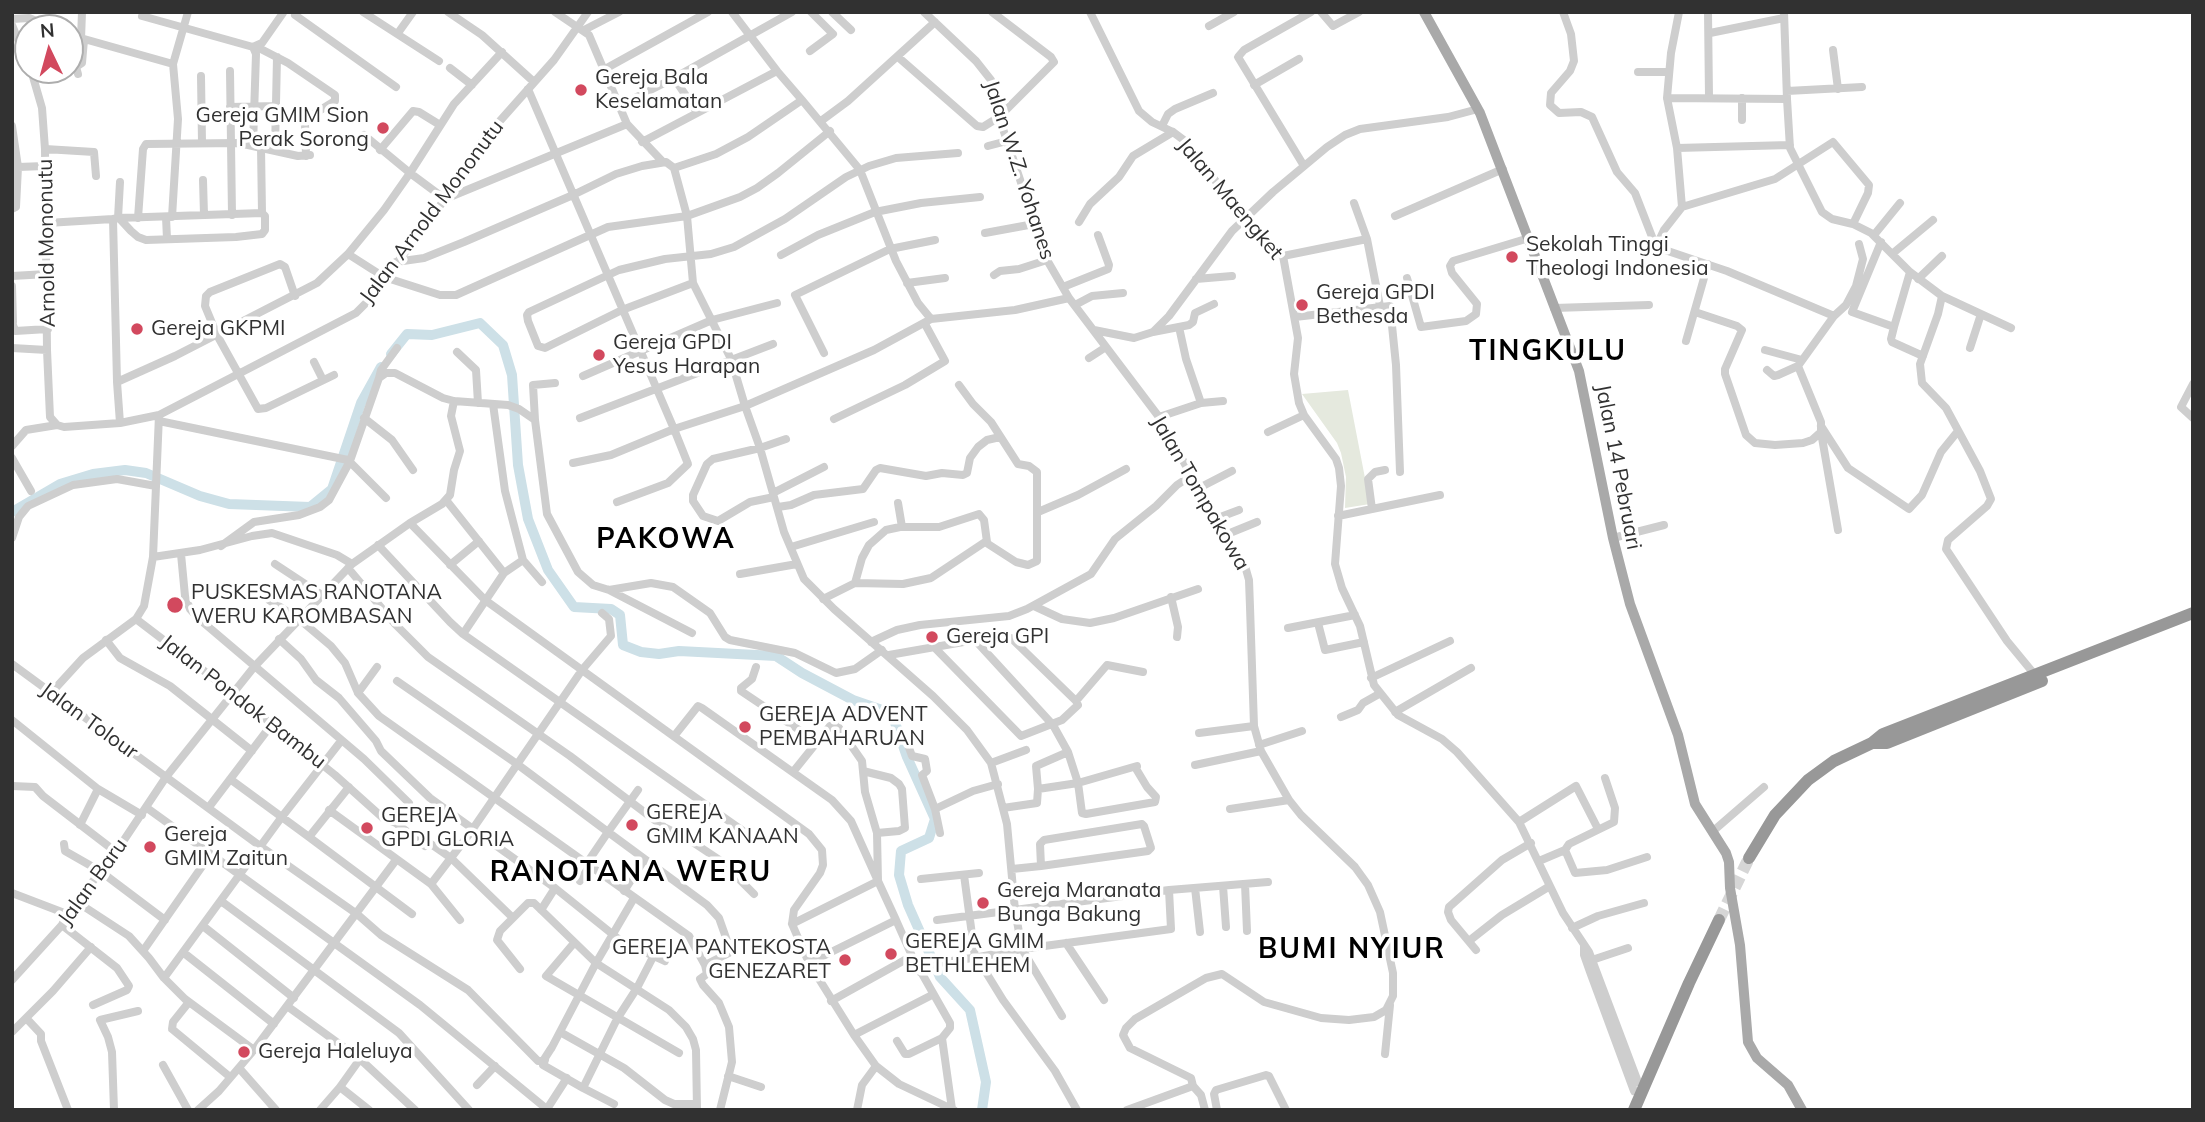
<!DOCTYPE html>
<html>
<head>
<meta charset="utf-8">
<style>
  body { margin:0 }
  #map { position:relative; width:2205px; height:1122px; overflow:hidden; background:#fff; font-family:Mulish,sans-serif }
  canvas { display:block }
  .frame { position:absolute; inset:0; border:14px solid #313131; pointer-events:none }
  .north { position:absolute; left:14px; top:14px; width:70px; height:70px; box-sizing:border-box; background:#fff; border:2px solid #adadad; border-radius:50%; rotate:355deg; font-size:19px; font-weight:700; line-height:28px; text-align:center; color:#313131 }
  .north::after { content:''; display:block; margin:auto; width:24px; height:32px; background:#d2495e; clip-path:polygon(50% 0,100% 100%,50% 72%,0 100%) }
</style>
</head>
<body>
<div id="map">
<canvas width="2205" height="1122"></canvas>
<div class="frame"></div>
<div class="north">N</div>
</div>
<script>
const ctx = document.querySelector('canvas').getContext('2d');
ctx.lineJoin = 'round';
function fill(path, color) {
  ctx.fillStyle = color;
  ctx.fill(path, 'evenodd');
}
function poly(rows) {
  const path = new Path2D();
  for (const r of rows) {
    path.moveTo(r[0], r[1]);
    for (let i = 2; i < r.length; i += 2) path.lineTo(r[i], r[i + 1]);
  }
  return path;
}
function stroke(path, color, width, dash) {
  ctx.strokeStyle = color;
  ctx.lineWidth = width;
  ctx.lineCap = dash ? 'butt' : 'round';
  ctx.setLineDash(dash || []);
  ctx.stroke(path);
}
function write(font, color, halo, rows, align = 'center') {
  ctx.font = font + ' Mulish,sans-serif';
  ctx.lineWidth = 7;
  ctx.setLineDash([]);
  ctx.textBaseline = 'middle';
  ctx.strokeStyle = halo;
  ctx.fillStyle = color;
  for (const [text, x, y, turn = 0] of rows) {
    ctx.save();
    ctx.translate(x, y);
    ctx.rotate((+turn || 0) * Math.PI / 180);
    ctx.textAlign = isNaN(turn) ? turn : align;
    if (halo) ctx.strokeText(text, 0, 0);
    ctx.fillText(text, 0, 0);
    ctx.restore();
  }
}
fill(poly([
  [1348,390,1370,504,1345,508,1346,477,1341,453,1337,443,1302,394]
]), '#e5e9de');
stroke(poly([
  [391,354,407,334,432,335,480,323,503,345,512,375,518,465,528,519,548,570,574,607,611,609,620,615,623,645,641,652,659,654,679,651,776,656,802,673,853,700,885,711,893,717,907,757,935,819,929,838,901,851,899,875,908,905,940,977,970,1010,986,1082,982,1110],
  [12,512,60,484,93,474,125,470,146,473,200,496,229,504,310,507,332,489,361,403,381,367]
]), '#cde0e7', 10);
stroke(poly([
  [1719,920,1749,858]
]), '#d6d6d6', 12, [12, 6]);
stroke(poly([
  [363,12,439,61],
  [448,12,482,35,534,82],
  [555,12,589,35,627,124,662,161],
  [732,12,777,71],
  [832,12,851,30],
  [924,12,976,61,991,80,1004,112,999,117,1047,260,1069,298,1159,417,1218,524,1245,566,1249,580,1250,607,1254,726,1261,751,1289,800,1301,815,1355,867,1368,885,1380,912,1393,973,1393,996,1386,1010,1374,1017,1349,1020,1321,1018,1264,1002,1222,974,1206,978,1135,1019,1126,1028,1123,1035,1130,1048,1191,1078,1193,1086,1127,1110],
  [992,12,1051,57,1054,62,1004,112],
  [1090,12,1139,111,1152,122,1173,132,1185,141,1237,209,1283,256,1298,338,1294,374,1299,403,1304,415,1336,459,1339,468,1341,486,1335,564,1342,588,1360,626,1374,685,1398,715,1442,739,1457,752,1519,822,1563,913,1589,952,1638,1082],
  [1321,12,1333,26,1359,12],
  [1563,12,1571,34,1574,61,1570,71,1551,93,1550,105,1559,113,1581,112,1592,117,1617,172,1635,193,1656,247,1727,271,1834,316,1798,366,1778,375,1774,376,1767,370],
  [1708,12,1709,97],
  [1784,12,1787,99],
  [295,15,396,87],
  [142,16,253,47,262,43,283,13],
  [12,19,29,18,54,28],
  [12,25,28,64],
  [1209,26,1234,12],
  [584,30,619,12],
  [398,33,413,12],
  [1710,33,1784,18],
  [70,35,173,64],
  [81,39,82,12],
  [253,47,256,54,253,145],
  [257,47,288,63,335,95,335,101,309,117,305,124,306,156],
  [1833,50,1838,89],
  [810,51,833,34,811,12],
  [898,57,977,126,983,127,999,117],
  [450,68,472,85],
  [605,69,708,12],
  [31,70,42,108,45,149,47,350,50,417,57,425,64,427,120,423,159,415,356,313,369,300,445,199,483,140,554,60,588,12],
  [230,71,232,215],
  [1638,72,1669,72],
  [78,74,76,67,82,63,84,40],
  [201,76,202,143],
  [674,78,792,12],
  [1254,85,1299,59],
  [528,89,674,429,745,406,760,448,784,532,804,579,834,609,933,696,967,730,991,763,1007,824,1015,910,1022,949,979,957,979,961,1003,1000,1055,1071,1077,1110],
  [1787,91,1862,87],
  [1667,98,1671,53,1679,12],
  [1742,98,1742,120],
  [619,106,674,78,697,112],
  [230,107,276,106],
  [821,121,848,101,935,22],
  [12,126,18,167,16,207,12,209],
  [1162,126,1168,114,1175,109,1213,93],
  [364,135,410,173,454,104,502,52],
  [642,142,777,71,802,100],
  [988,146,1007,141],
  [261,147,262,213],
  [1677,148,1790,145],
  [45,149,94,152,96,176],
  [275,150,277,57],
  [380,150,413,111,419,112,440,125],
  [1304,166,1238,57,1244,50,1311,12],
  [18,167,45,166],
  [674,168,716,154,748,137,802,100,860,170,896,261,918,303,931,319],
  [203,180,204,215],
  [1354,203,1367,239],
  [1682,207,1775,179,1833,142,1869,185,1868,193,1853,224],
  [1395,216,1503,169],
  [166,217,167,239],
  [172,217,178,119,173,64,188,12],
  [118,218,120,182],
  [138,218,143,149,146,144,239,143,298,156,310,155],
  [113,219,118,218,262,213,265,216,265,230,262,234,236,237,146,240,138,237,131,231,119,218],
  [1079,222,1090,204,1119,177,1133,156,1173,132],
  [47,223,113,219,117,382],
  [985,233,1034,224],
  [1874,235,1900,203],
  [1881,242,1852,312,1894,327,1910,272],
  [1656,247,1664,230,1682,207,1677,148,1667,98,1787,99,1790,148,1822,212,1832,219,1853,224,1871,233,1910,272,1942,296,1938,314,1920,364,1922,383,1946,408,1980,471,1991,499,1987,506,1948,540,1946,549,2007,641,2035,675],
  [348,254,384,277,440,295,456,295,608,227,687,216,740,197,757,188,778,173,830,131],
  [1892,254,1933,220],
  [781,255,818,235,875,212,921,203,980,197],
  [1283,256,1367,239,1380,306],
  [396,262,424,258,464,242,573,195,616,174,642,166,666,162,674,168,687,216,693,283,731,359,745,406,874,350,931,319,1015,310,1069,298],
  [994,275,1000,271,1019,269,1047,260],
  [12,276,47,274],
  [1407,278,1421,327,1466,321,1476,314,1477,304,1452,273,1450,266,1453,261,1529,238],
  [1196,279,1232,276],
  [1918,279,1942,256],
  [693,283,622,310,545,348,538,346,528,321,527,315,529,312,619,270,665,259,711,254,734,247,785,219,846,177,869,166,896,158,958,153],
  [907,283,945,278],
  [12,286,13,322],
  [1063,287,1108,269,1109,265,1098,235],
  [295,296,285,267,280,264,210,292,206,296,205,306,217,335,258,409,266,408,334,375],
  [1942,296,2011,328],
  [1075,305,1092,296,1123,293],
  [1554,308,1649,305],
  [1695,312,1737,326,1742,330,1725,369,1725,374,1746,435,1755,443,1775,445,1803,443,1812,440,1821,432,1821,422,1798,366],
  [1834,316,1846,305,1856,286,1863,259,1859,244],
  [1295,317,1390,306,1396,365,1400,472],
  [12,322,15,331,48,329],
  [1179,327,1186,359,1201,403,1223,401],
  [1894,327,1891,339,1892,342,1923,356],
  [1094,330,1134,338,1153,332,1169,316,1232,231,1273,192,1327,147,1345,135,1360,129,1448,117,1478,109],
  [1153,332,1189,325,1193,322,1195,313,1214,304],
  [1686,341,1708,264],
  [12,348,47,350],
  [1970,348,1981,314],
  [1765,350,1802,360],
  [457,352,476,370,478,403],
  [824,353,795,295,890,249,935,240],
  [1089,358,1106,347],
  [314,362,323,380],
  [583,376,712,320,777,303],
  [379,378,381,370,397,348],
  [2193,384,2181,407,2193,418],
  [1159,417,1201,403],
  [364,418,392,440,413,470],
  [580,418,773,344],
  [834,419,905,385,945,361,925,324],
  [535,420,533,385,555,383],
  [159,421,348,460,386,498],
  [120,423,117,382,175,356,317,283,348,254,384,210,410,173,445,199,627,124],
  [1821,426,1848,468,1909,509,1922,495,1941,452,1958,431],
  [1268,432,1304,415],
  [1821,432,1838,530],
  [12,446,26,430,57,425],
  [12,458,31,491],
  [573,463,611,455,674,429,688,464,668,483,617,502],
  [1199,488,1232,471],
  [773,493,824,467],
  [774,497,750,502,718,521,703,516,693,501,693,495,707,464,713,459,760,448,786,439],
  [446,500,504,573],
  [898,503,902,527],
  [778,507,791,505,814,495,863,489,876,470,880,468,926,476,942,473,963,475,967,473,970,458,978,447,987,440,1000,437],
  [1372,509,1368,479,1375,472,1385,470],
  [1038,512,1078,495,1126,469],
  [1338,516,1440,495],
  [1215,519,1239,510],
  [410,523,442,504,450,495,454,470,460,451,451,416,454,401],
  [1225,535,1257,522],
  [12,538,19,517,28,506,73,485,117,479,156,486],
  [1613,538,1664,525],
  [378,545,450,622,463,634,746,833],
  [221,546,254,522,299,515,320,507,329,500,350,461,379,378,386,373,395,373,443,398,454,401,508,405,519,409,535,420,547,514,578,572,593,585,609,590,651,583,673,587,710,613,725,637,730,640,795,653,836,673,855,669,882,650],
  [791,547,874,522],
  [181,554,185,596,190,609,198,618,364,759,409,803],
  [153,557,200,550,252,536,272,533,337,555,352,564],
  [523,560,542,582],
  [275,564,322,595],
  [450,565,479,541],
  [348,568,395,624,428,657,570,756,664,827,688,839,721,861,754,894],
  [740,574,797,564],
  [855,583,862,558,869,545,886,530,900,527,939,527,979,514,984,520,987,542],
  [609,590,692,633],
  [1171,597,1178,627,1177,637],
  [823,599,855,583,903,584,931,578,985,542,1016,562,1028,565,1037,561,1037,472,1029,466,1018,464,991,422,973,404,959,385],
  [269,600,299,619,331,646,345,663,358,693,379,716,689,936,705,965,707,974,700,979,703,985,719,1003,729,1027,732,1062,720,1110],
  [1034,606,1062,619,1090,623,1114,618,1198,589],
  [136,619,233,693,335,775,383,818,396,823,425,846],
  [1318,623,1325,650,1364,642],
  [1288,628,1355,615],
  [463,634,504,573,523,560,505,491,493,404],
  [279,639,301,659,316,680,339,698,376,741,381,751,430,798,555,888,621,941,665,961],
  [106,640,120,658,170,686,252,751],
  [975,640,1053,725,1068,752,1036,766,1038,789],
  [871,642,897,630,920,625,1009,616,1027,609,1091,574,1115,539,1156,506,1177,485,1192,475],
  [934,647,1021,736,1062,720,1078,705,1076,701,1107,665,1143,672],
  [889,655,975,640,1011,638,1076,701],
  [12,664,260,846,357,914,381,935,468,990,538,1061,543,1061,552,1047],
  [756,667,752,679,741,688,741,691,817,742],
  [1371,678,1450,641],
  [397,681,517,764,608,832,638,790],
  [51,693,83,658,136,619,144,606,153,557,159,415],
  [358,693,377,667],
  [1395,712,1471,668],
  [1341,717,1358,710,1363,703,1379,694],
  [12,720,98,789,142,815],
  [1199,733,1254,726],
  [675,735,698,706,702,708,832,800,851,821,878,881,792,924],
  [908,745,912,756,925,759,927,771,922,775,935,809,940,833],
  [1259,745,1302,731],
  [1068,752,1078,783,1082,813,1086,814,1155,802,1156,797,1147,787,1135,767],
  [991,763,1026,750],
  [1195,765,1261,751],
  [863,771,891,778,899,784,902,789,905,828,899,831,877,833],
  [793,772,830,726,837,725,862,761,865,792,877,833,878,881,896,920,809,963],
  [230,779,309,837],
  [12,786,35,787,43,796,116,852],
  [349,787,309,837,412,914],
  [209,807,272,724],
  [147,808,420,1005,548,1110],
  [1003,808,1037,803,1038,789,1078,783,1137,766],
  [935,809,973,791,998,784],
  [1230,809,1289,800],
  [329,810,431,884,460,920],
  [1519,822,1576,786,1598,829],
  [80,825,98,789],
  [1712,832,1764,787],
  [428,842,451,858,513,918,528,903,534,903,596,963,669,1010,686,1027,693,1039,696,1050,697,1110],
  [64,844,65,851,100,871,165,920],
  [1565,850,1575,873,1607,870,1647,857],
  [1539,861,1565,850,1569,844,1614,822,1615,808,1605,778],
  [587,863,608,832,707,905,719,918,730,949,729,953,705,965],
  [1012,869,1041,866,1148,851,1151,848,1144,826,1142,824,1044,840,1040,844,1041,866],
  [964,875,975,957],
  [921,879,979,873],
  [580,881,590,865],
  [431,884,470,833,582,670,611,636,609,619,602,613],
  [1245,884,1247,931],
  [1223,886,1226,927],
  [1195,888,1200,932],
  [624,891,644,860],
  [12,893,67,914],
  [221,901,399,1033,469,1110],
  [77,902,129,936,149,958,164,978,185,999,254,1050],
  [541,910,555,888],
  [513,918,500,931,497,940,520,969],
  [937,920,1169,890,1268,882],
  [62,925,117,968,129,986,127,990,93,1005],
  [203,926,294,998],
  [1572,928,1598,916,1644,903],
  [1469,941,1502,915,1550,886],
  [574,943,546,976,679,1053],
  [1066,943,1104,1000],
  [1584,945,1584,955,1590,972,1634,1091],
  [1476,950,1451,920,1448,912,1449,907,1502,860,1531,843],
  [143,951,210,855],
  [184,953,274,1024],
  [1592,960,1628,948],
  [920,972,938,963,979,957],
  [164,978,281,818,341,741],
  [12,980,62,925,67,914,116,852,166,777,254,667,352,564,410,523,485,600,809,834,822,850,823,865,820,873,794,910,792,924,809,963,854,1035,876,1066,899,1084,954,1110],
  [831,1001,912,956,896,920],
  [189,1002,173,1022,172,1029,230,1077],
  [287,1006,360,1059,415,1110],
  [1062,1016,1022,949,1171,929,1169,890],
  [27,1019,41,1034,41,1041,68,1110],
  [12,1032,53,991,91,947],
  [560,1032,624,1068,665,1100,674,1104,695,1104],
  [854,1035,932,995],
  [942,1038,952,1109],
  [897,1041,905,1054,909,1054,942,1038,950,1028,950,1023,912,956],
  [551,1049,596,963,634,898],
  [1385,1054,1390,1005],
  [545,1060,543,1065,583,1088,617,1019,637,988,653,957],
  [163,1065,188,1110],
  [239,1068,276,1110],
  [728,1076,761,1087],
  [477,1085,495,1066],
  [1193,1086,1201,1095,1205,1110],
  [340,1087,369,1110],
  [583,1088,614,1104],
  [547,1109,567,1078],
  [114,1110,112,1052,108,1037,100,1020,138,1011],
  [198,1110,219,1091,254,1050,396,860],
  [320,1110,340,1087,360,1059],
  [857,1110,862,1085,876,1066],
  [1217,1110,1214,1094,1216,1090,1266,1075,1269,1076,1286,1110]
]), '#cecece', 8);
stroke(poly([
  [1424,12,1480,113,1579,371,1613,538,1630,604,1678,735,1695,804,1726,853,1729,862,1730,888,1740,945,1748,1042,1757,1058,1788,1085,1802,1110]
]), '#a9a9a9', 10);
stroke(poly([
  [1872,743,1887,743,2042,681],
  [1749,858,1775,815,1808,780,1834,761,1872,743,1883,734,2193,613],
  [1634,1110,1689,983,1719,920]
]), '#989898', 12);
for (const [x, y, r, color] of [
  [581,90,7,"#d2495e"],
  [383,128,7,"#d2495e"],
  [1512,257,7,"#d2495e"],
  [1302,305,7,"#d2495e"],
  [137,329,7,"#d2495e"],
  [599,355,7,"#d2495e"],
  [175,605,9,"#d2495e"],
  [932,637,7,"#d2495e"],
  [745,727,7,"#d2495e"],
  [632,825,7,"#d2495e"],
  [367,828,7,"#d2495e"],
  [150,847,7,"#d2495e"],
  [983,903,7,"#d2495e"],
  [891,954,7,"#d2495e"],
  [845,960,7,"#d2495e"],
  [244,1052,7,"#d2495e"]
]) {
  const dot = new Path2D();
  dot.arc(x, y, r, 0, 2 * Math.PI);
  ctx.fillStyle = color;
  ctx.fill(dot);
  stroke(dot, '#fff', 2.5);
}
write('21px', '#313131', '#fff', [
  ["Gereja Bala",595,78],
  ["Keselamatan",595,102],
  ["Gereja GMIM Sion",369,116,"right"],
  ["Perak Sorong",369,140,"right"],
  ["Sekolah Tinggi",1526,245],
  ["Theologi Indonesia",1526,269],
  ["Gereja GPDI",1316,293],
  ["Bethesda",1316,317],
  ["Gereja GKPMI",151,329],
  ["Gereja GPDI",613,343],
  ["Yesus Harapan",613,367],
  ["PUSKESMAS RANOTANA",191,593],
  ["WERU KAROMBASAN",191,617],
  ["Gereja GPI",946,637],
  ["GEREJA ADVENT",759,715],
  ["PEMBAHARUAN",759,739],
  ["GEREJA",646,813],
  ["GMIM KANAAN",646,837],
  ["GEREJA",381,816],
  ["GPDI GLORIA",381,840],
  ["Gereja",164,835],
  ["GMIM Zaitun",164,859],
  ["Gereja Maranata",997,891],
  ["Bunga Bakung",997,915],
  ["GEREJA GMIM",905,942],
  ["BETHLEHEM",905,966],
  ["GEREJA PANTEKOSTA",831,948,"right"],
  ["GENEZARET",831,972,"right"],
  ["Gereja Haleluya",258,1052]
], 'left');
write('21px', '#313131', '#fff', [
  ["Jalan W.Z. Yohanes",1019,170,72],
  ["Jalan Maengket",1230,199,50],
  ["Jalan Arnold Mononutu",432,212,-53],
  ["Arnold Mononutu",47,243,-91],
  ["Jalan 14 Pebruari",1618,467,79],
  ["Jalan Tompakowa",1200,493,60],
  ["Jalan Pondok Bambu",243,702,38],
  ["Jalan Tolour",89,721,36],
  ["Jalan Baru",93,882,-54]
]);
ctx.letterSpacing = '2px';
write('bold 28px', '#000', '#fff', [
  ["TINGKULU",1548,352],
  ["PAKOWA",666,540],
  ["RANOTANA WERU",631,873],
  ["BUMI NYIUR",1352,950]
]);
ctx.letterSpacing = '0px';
</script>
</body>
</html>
